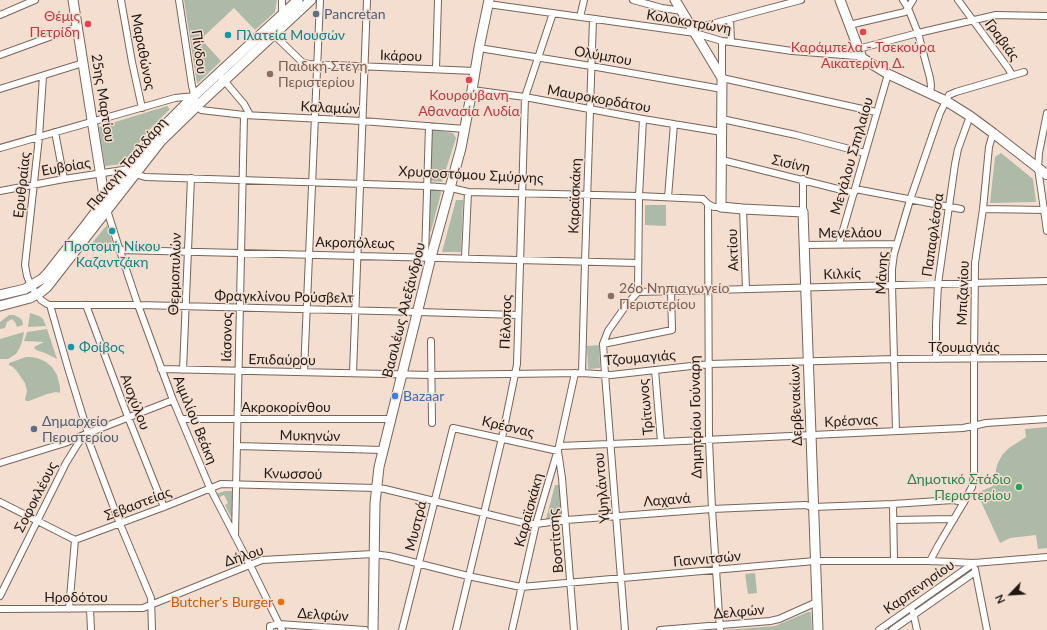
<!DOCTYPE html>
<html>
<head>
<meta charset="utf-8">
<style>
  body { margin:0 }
  #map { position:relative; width:1047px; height:630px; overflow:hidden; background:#f4ded0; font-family:Lato,sans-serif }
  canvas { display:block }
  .north { position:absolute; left:991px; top:574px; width:40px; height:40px; -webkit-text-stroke:3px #f4ded0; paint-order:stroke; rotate:245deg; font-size:11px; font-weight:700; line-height:16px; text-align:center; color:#201813 }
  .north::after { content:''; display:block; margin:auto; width:14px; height:18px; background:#201813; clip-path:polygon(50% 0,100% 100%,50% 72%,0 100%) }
</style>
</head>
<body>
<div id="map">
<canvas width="1047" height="630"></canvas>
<div class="north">N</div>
</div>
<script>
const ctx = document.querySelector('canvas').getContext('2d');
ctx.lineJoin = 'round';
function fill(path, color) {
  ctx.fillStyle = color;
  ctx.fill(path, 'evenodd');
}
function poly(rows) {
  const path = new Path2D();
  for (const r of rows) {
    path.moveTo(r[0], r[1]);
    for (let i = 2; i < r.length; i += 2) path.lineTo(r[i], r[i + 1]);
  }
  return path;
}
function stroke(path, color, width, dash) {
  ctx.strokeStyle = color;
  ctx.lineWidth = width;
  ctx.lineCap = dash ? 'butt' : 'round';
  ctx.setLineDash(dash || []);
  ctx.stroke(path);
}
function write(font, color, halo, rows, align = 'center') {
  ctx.font = font + ' Lato,sans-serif';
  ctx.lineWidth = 3;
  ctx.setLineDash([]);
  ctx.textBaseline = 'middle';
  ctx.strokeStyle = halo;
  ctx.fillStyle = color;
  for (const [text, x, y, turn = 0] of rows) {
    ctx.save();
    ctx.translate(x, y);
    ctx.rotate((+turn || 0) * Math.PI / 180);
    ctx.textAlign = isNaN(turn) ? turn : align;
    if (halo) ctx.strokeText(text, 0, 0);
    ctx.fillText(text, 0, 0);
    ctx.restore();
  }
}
fill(poly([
  [184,0,277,0,275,12,255,30,234,8,201,39,221,61,199,82,197,83],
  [167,106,170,109,150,129,122,164,105,166,99,127],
  [434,130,453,133,456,138,442,182,430,181,431,132],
  [1001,153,1033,179,1036,202,990,203,995,157],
  [431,190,440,190,441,193,431,231,429,232,429,192],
  [456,200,463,200,461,252,442,252],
  [645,205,666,205,666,226,645,225],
  [107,225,115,251,100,251,92,245,92,243],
  [30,313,39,316,43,319,46,326,28,327],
  [9,315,14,315,20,318,22,320,23,325,17,327,15,322,12,319,7,322,5,328,0,329,0,322],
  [47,329,57,359,45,353,36,350,34,347,44,342,24,341,27,332],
  [24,332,22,342,19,349,16,354,8,359,0,359,0,339],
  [599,345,600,368,588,369,587,346],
  [26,357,30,357,37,358,46,362,52,367,57,375,60,387,60,393,56,392,47,394,29,401,26,401,25,399,27,391,25,383,16,370,13,367,9,365,9,363,12,362],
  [1047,427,1047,548,1038,549,1036,535,1010,538,1000,543,977,493,993,486,997,465,1002,455,1009,448,1026,437,1025,429],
  [555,485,560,485,563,517,546,519],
  [225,491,233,491,234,516,231,517,225,505,228,503,224,495,218,498,216,494],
  [755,573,757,593,748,594,745,574],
  [808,612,811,612,812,630,726,630,775,626]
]), '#adbaa7');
const street = poly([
  [121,0,132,62,142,108],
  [179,0,192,86,197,106,201,110,244,115,362,121,465,129],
  [633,0,662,8,682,11],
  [903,0,908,8,918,33,930,78,931,86,930,94],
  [958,0,1008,68,1012,75],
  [488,4,695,33,722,41,731,42,792,51,856,56,862,58],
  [0,15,35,0],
  [282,15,282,0],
  [580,17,584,0],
  [730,19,731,42],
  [849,25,905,12,908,8,913,0],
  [271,32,302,62,309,64,475,71],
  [695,33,697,28,752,13,801,0],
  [722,41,722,78,876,112],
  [479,48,591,66,722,89],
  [858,49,918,33,996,15,1047,16],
  [0,55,77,27],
  [436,69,438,0],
  [43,76,39,137,25,265,27,276,31,286,41,300,47,304,50,305,138,305,419,312,518,315],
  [222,78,244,104,250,115],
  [0,89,83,63],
  [472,90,525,97,643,119,722,132],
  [1047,113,1039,153,1038,168,1047,231],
  [722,119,796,135,865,153],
  [55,132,64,179],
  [0,148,175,98,194,96],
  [722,160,854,193],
  [803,179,803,212],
  [855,189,961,209],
  [0,191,64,179,129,169,135,174,145,177,427,186,451,188,468,192,639,196,703,199,708,204,714,207,721,207],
  [668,197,674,124],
  [708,204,709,440,712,509,720,630],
  [743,209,746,289],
  [983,209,1047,210],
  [107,210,119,248,138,305,173,400,210,488,250,565,282,630],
  [839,244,888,74],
  [804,245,896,244],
  [119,250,638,263],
  [425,257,429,126],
  [465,258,468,192],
  [638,292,1047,281],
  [50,305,68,368,88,433],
  [86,305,128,417,164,507],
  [431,341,432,423],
  [603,344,672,330,671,291],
  [936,359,936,325,938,284,955,164,958,149,970,116],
  [161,369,431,375,582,373,611,375,709,364,895,359,1047,358],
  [183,370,191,178],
  [655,370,661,442],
  [304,372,320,0],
  [353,373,367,0],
  [582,373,585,262,593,19],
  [181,419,392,419],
  [896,431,892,285,892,269,894,254,910,200,940,113,949,95,956,92,1024,72],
  [237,446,383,450],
  [559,446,661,442,963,428,973,426,986,423,1047,419],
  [0,463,65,443,86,434,120,524,151,598,152,630],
  [0,502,75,540],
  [893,504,894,561],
  [893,520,954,519],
  [235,536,244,115],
  [75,540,164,507,221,484,376,488,385,489,528,524,536,524,566,520,712,509,805,505,813,507,893,504,953,500,964,502],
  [930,561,939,544,964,502,972,487,974,476,974,359,975,263,983,209,989,147,993,133],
  [975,569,987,630],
  [0,596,66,463,79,442,86,434,173,400],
  [0,609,143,608,262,560,373,554,389,556,468,576,521,587,815,561,930,561,974,563,1047,557],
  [69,609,75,540],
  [90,609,91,630],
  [913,612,917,630],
  [270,630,270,626,279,624,365,630],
  [402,630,453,428,558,451,562,478,574,630],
  [456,630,502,438,515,374,517,364,525,97,553,13],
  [512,630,536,524,559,446,575,373],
  [625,630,605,374,603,344,608,331,627,304,638,292,639,196,643,119],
  [660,630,770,621,779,619,817,602],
  [879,630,974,563],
  [892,630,975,572]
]);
const secondary = poly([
  [73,0,105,202],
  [675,0,722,78,721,207,743,209,803,212,818,630],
  [840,0,862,58,888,74,946,101,970,116,993,133,1047,175],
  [0,295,25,289,42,279,47,274,85,226,113,189,161,129,194,96,298,0],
  [0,306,30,298,41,292,47,287,161,141,197,106,311,0],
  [373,630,375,503,379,467,431,257,461,148,472,90,479,48,489,0]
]);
stroke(street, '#786559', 8);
stroke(secondary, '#786559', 11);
stroke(street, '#fff', 6);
stroke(secondary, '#fff', 9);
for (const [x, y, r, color] of [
  [316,14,4,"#5c6f8a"],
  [88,24,4,"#e0444e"],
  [863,32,4,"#e0444e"],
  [228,35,4,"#0f9aa8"],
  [270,74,4,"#8d6e63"],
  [469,80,4,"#e0444e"],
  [112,231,4,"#0f9aa8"],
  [611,296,4,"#8d6e63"],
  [71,347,4,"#0f9aa8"],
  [395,396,4,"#3f7fe0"],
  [34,429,4,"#5c6f8a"],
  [1019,487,4,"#2e9e5b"],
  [281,602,4,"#e8710a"]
]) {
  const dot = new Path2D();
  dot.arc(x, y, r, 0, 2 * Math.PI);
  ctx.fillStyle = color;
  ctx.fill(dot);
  stroke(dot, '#f4ded0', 1.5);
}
write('14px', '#4e5e75', '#f4ded0', [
  ["Pancretan",324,14],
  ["Δημαρχείο",42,421],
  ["Περιστερίου",42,437]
], 'left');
write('14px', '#be3a42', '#f4ded0', [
  ["Θέμις",80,16,"right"],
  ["Πετρίδη",80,32,"right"],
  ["Καράμπελα - Τσεκούρα",863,47],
  ["Αικατερίνη Δ.",863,63],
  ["Κουρούβανη",469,95],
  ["Αθανασία Λυδία",469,111]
]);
write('14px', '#201813', '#f4ded0', [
  ["Κολοκοτρώνη",689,22,10],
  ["Γραβιάς",1002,40,54],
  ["Μαραθώνος",143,52,79],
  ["Πίνδου",199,52,82],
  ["Ικάρου",401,56,2],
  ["Ολύμπου",603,56,10],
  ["25ης Μαρτίου",103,98,81],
  ["Μαυροκορδάτου",599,99,10],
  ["Καλαμών",330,108,3],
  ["Μεγάλου Σπηλαίου",852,156,-74],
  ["Παναγή Τσαλδάρη",127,164,-50],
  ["Σισίνη",791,164,13],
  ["Ευβοίας",66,167,-10],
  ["Χρυσοστόμου Σμύρνης",471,175,3],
  ["Ερυθραίας",22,185,-84],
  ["Καραϊσκάκη",575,196,-88],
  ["Μενελάου",850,233,-1],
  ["Παπαφλέσσα",933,235,-82],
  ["Ακροπόλεως",355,243,1],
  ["Ακτίου",733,250,-92],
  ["Μάνης",882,273,-87],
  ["Θερμοπυλών",175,274,-88],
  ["Κιλκίς",842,274,-2],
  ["Μπιζανίου",963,293,-88],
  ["Φραγκλίνου Ρούσβελτ",284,297,1],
  ["Βασιλέως Αλεξάνδρου",404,310,-76],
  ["Πέλοπος",506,322,-88],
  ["Ιάσονος",227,337,-89],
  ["Τζουμαγιάς",964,347],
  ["Τζουμαγιάς",640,358,-5],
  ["Επιδαύρου",282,360,1],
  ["Αισχύλου",135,402,69],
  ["Δερβενακίων",796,405,-92],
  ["Ακροκορίνθου",286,407],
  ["Τρίτωνος",646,407,-95],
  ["Δημητρίου Γούναρη",696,417,-91],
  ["Αιμιλίου Βεάκη",195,420,68],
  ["Κρέσνας",851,421,-3],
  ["Κρέσνας",508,427,13],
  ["Μυκηνών",310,436,1],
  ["Κνωσσού",293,474,1],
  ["Υψηλάντου",602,488,-95],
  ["Σοφοκλέους",36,497,-63],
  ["Λαχανά",667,500,-5],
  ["Σεβαστείας",138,504,-21],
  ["Καραϊσκάκη",529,510,-75],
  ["Μυστρά",416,526,-76],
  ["Βοστίτσης",556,541,-95],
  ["Δήλου",244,556,-18],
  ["Γιαννιτσών",707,559,-5],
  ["Καρπενησίου",919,587,-35],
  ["Ηροδότου",76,597],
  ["Δελφών",739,612,-5],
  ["Δελφών",323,615,4]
]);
write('14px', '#0d838f', '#f4ded0', [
  ["Πλατεία Μουσών",236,35],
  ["Προτομή Νίκου",112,246,"center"],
  ["Καζαντζάκη",112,262,"center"],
  ["Φοίβος",79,347]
], 'left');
write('14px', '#785e54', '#f4ded0', [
  ["Παιδική Στέγη",278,66],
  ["Περιστερίου",278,82],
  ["26ο Νηπιαγωγείο",619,288],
  ["Περιστερίου",619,304]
], 'left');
write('14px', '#366cbe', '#f4ded0', [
  ["Bazaar",403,396]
], 'left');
write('14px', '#27864d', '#f4ded0', [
  ["Δημοτικό Στάδιο",1011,479],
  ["Περιστερίου",1011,495]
], 'right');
write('14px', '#c56008', '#f4ded0', [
  ["Butcher's Burger",273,602]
], 'right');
</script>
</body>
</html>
